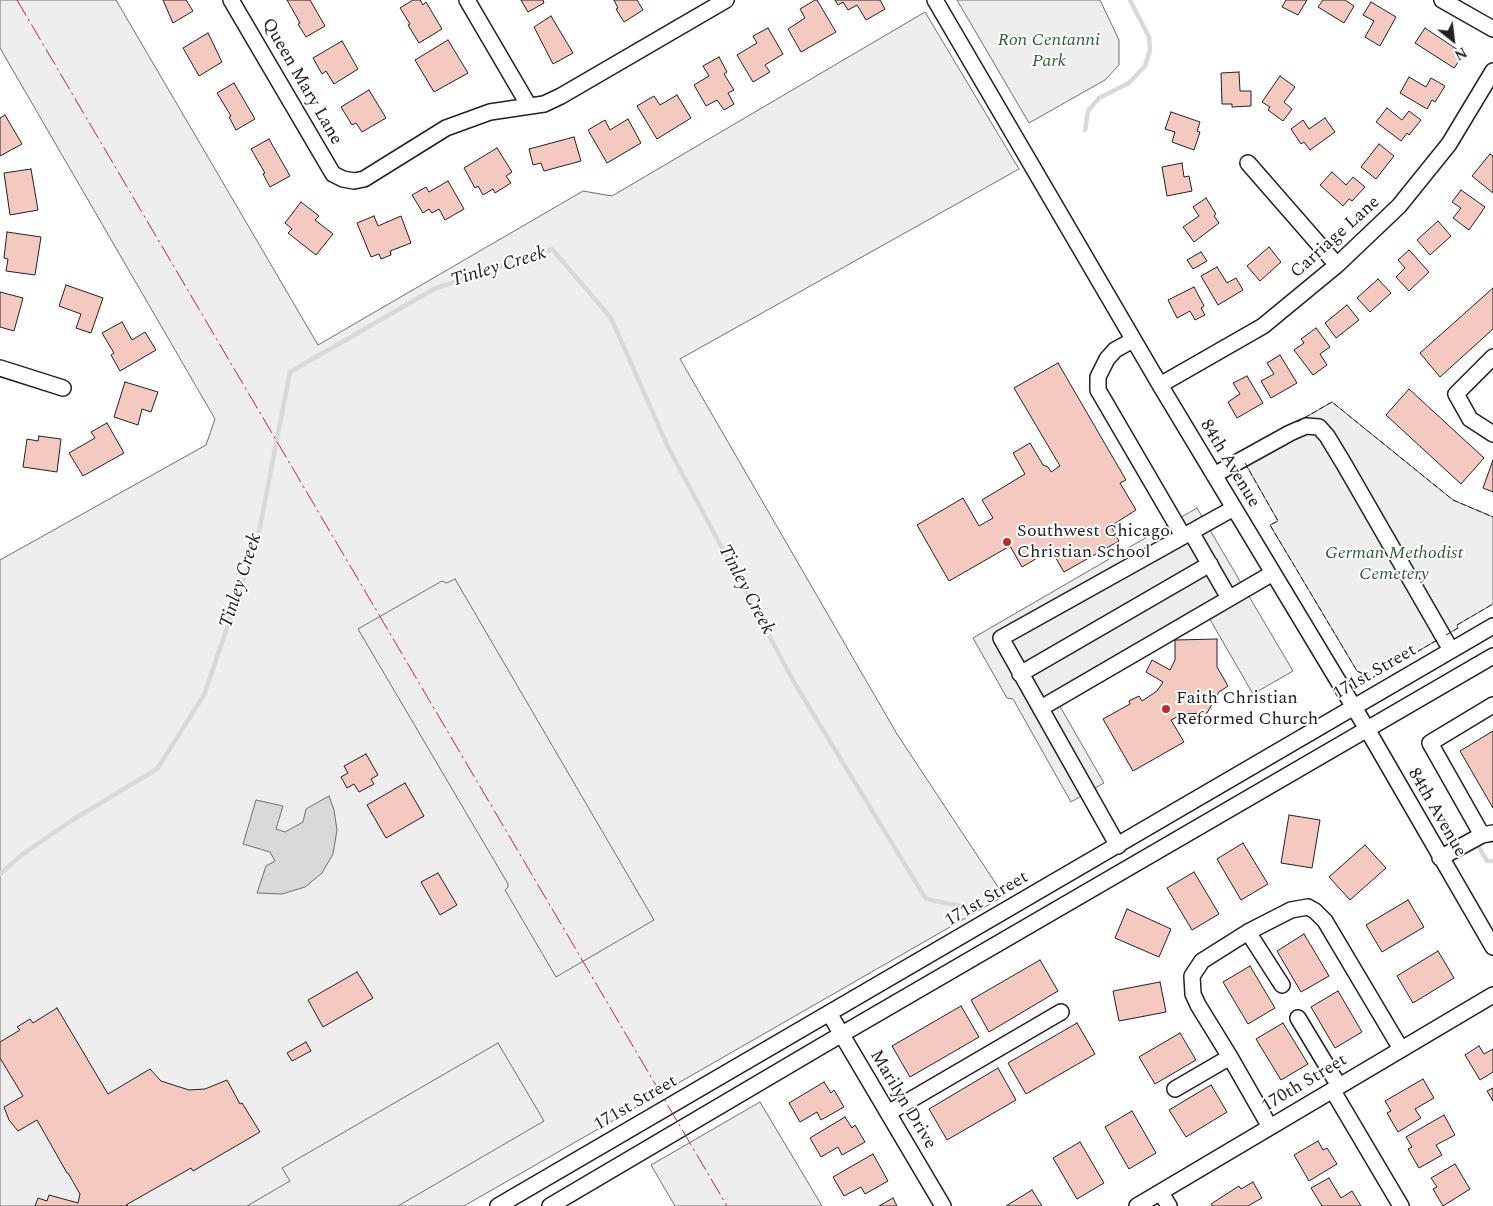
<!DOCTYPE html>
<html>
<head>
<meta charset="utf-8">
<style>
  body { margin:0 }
  #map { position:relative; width:1493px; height:1206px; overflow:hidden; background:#fff; font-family:Spectral,serif }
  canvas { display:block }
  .north { position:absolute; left:1428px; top:15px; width:50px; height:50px; -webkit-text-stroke:4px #fff; paint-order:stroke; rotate:151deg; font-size:14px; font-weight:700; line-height:20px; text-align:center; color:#222 }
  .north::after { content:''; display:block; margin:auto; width:18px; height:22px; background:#222; clip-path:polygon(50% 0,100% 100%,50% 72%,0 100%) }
</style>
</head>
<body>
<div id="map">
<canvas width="1493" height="1206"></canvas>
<div class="north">N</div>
</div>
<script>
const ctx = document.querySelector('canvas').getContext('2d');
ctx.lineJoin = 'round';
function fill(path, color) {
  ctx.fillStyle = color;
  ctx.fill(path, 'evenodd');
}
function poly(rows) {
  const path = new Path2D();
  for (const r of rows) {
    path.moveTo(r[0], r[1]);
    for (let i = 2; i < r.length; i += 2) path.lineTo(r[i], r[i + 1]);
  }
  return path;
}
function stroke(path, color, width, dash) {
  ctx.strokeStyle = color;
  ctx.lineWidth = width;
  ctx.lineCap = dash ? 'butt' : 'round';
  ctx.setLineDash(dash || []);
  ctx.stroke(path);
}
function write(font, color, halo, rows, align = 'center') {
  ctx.font = font + ' Spectral,serif';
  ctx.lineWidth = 4;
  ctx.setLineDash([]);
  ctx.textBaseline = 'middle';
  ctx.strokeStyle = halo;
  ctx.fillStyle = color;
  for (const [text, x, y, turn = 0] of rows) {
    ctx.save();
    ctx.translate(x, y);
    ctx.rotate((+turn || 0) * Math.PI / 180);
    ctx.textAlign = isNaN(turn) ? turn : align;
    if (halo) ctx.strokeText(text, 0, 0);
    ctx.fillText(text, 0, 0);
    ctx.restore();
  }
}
const green = poly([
  [0,0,116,0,318,345,583,191,612,196,925,12,1019,169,680,359,897,734,1004,896,464,1206,0,1206,0,560,206,445,215,419,0,48,0,0],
  [957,0,1100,0,1119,40,1119,65,1105,80,1029,123,957,0],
  [1332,402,1453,500,1493,517,1493,604,1457,625,1458,628,1372,678,1357,671,1270,525,1278,521,1245,463,1242,454,1332,402],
  [760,1102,822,1206,675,1206,651,1165,760,1102]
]);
fill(green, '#eee');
stroke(green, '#6f6f6f', 1);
const parking = poly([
  [1197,508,1293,671,1253,694,1208,616,1058,703,1104,783,1071,802,1013,699,1007,698,973,638,1197,508],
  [455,579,654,920,556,977,505,890,508,887,508,884,358,629,442,581,447,583,455,579],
  [498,1043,544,1121,398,1206,247,1206,290,1181,282,1168,498,1043]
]);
fill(parking, '#ededed');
stroke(parking, '#6f6f6f', 1);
const water = poly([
  [329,796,334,810,337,830,333,854,322,873,305,887,282,894,257,893,266,866,275,861,270,852,243,844,256,800,283,806,276,829,285,832,303,822,306,809,329,796]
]);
fill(water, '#d9d9d9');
stroke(water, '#6f6f6f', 1);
stroke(poly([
  [1085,130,1088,111,1099,98,1129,83,1145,66,1150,50,1149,37,1130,0],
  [1480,849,1487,861,1493,861],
  [0,874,23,854,71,821,157,769,204,695,258,537,290,372,434,289,552,249,611,318,668,447,795,684,926,899,965,907]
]), '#d9d9d9', 4.5);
const building = poly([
  [163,0,186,0,193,11,173,23,163,0],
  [287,0,310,0,325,26,306,37,298,24,300,23,287,0],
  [413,0,420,0,423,5,426,2,442,29,419,43,408,25,410,24,400,8,413,0],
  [521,0,543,0,544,3,528,12,521,0],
  [614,0,637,0,643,10,624,22,616,9,618,8,614,0],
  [815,0,817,0,836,32,801,52,788,29,805,18,800,9,815,0],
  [835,0,880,0,885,9,866,20,857,5,848,10,843,2,838,5,835,0],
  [1286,0,1307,0,1298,15,1282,7,1286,0],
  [1323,0,1345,0,1354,6,1344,23,1318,7,1323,0],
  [1371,2,1396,17,1380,46,1365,37,1374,21,1363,15,1371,2],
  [551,16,573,53,553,64,534,27,551,16],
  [768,28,783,54,765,65,770,72,753,82,737,55,757,43,753,36,768,28],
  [1425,28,1464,54,1454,68,1415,43,1425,28],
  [208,33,222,62,199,76,183,48,208,33],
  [448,40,468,73,434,92,415,60,448,40],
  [342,41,358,69,334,84,326,71,322,74,313,58,342,41],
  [719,57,727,72,724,74,734,90,728,93,734,104,724,110,717,100,706,106,694,85,709,76,703,66,719,57],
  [1239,72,1240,91,1251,91,1251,106,1232,107,1232,104,1222,104,1221,73,1239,72],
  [1280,76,1295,87,1284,102,1292,109,1283,121,1268,110,1270,107,1262,102,1280,76],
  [1409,77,1426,87,1431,78,1445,86,1435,102,1432,100,1427,109,1400,93,1409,77],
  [234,83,255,119,236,130,229,117,231,116,217,93,234,83],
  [369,90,386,118,362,132,356,123,352,125,341,107,369,90],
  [677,95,691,118,657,139,637,106,654,96,660,105,677,95],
  [1387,108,1402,120,1409,111,1421,120,1409,135,1407,133,1401,141,1376,122,1387,108],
  [1171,112,1200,122,1197,131,1200,132,1194,150,1172,142,1175,132,1165,129,1171,112],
  [5,115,22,144,0,156,0,118,5,115],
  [1325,118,1335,132,1310,150,1304,142,1301,144,1291,129,1303,120,1309,129,1325,118],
  [628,119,641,143,607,163,588,130,605,120,610,130,628,119],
  [574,137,581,161,544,171,541,163,533,165,529,149,574,137],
  [269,139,290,176,270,187,263,174,265,173,251,149,269,139],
  [1379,144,1394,156,1376,179,1361,167,1379,144],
  [497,148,512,172,506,176,511,183,495,193,493,189,483,195,478,186,475,188,464,168,497,148],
  [1490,154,1493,156,1493,193,1472,176,1490,154],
  [1182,163,1184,177,1189,176,1192,191,1167,196,1162,167,1182,163],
  [31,169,38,210,10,215,4,173,31,169],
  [1332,172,1346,185,1353,177,1365,187,1352,201,1349,199,1343,206,1320,185,1332,172],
  [448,181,464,209,445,220,439,209,432,213,429,209,423,213,412,195,426,187,429,192,448,181],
  [1461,190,1485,207,1469,230,1453,218,1461,208,1452,202,1461,190],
  [1206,198,1216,214,1214,216,1219,223,1194,242,1183,227,1199,216,1193,207,1206,198],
  [301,202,319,216,315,220,333,234,316,255,288,233,292,229,285,223,301,202],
  [374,216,378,226,401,216,411,243,390,251,391,255,381,259,379,254,371,257,357,223,374,216],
  [1438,221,1451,236,1430,255,1417,240,1438,221],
  [7,232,41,237,35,275,6,271,8,259,4,258,7,232],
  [1269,247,1281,262,1260,281,1247,266,1269,247],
  [1409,250,1429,272,1409,291,1396,277,1405,268,1398,260,1409,250],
  [1201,252,1207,261,1193,269,1187,260,1201,252],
  [1217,267,1227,283,1236,278,1243,290,1218,305,1201,276,1217,267],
  [1378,279,1391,293,1370,312,1357,298,1378,279],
  [66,285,103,298,91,333,76,328,81,314,59,306,66,285],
  [1194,287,1204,306,1201,308,1205,315,1195,320,1190,311,1177,318,1168,300,1194,287],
  [1493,288,1493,329,1440,377,1420,353,1493,288],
  [0,292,23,298,14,331,0,327,0,292],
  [1347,305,1359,320,1336,338,1325,323,1347,305],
  [122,322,132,340,145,332,156,350,120,371,111,355,114,353,102,333,122,322],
  [1316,328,1330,347,1320,354,1327,365,1313,375,1294,350,1304,343,1301,339,1316,328],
  [1280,355,1297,383,1271,398,1261,381,1274,374,1267,363,1280,355],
  [1058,363,1126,480,1120,483,1136,510,1111,526,1119,541,1064,572,1051,550,1022,567,1010,546,949,581,917,525,963,498,979,526,993,518,982,500,1025,474,1013,453,1030,443,1043,465,1048,467,1051,472,1060,466,1014,388,1058,363],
  [1247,376,1263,403,1237,418,1228,402,1240,394,1233,383,1247,376],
  [125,382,158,392,151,412,142,409,138,425,114,417,125,382],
  [1409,389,1484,458,1461,484,1386,415,1409,389],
  [107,423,124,453,83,476,69,453,95,438,91,432,107,423],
  [39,436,61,439,57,472,23,467,27,439,38,441,39,436],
  [1493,460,1493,492,1483,488,1493,460],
  [1217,639,1217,667,1228,686,1219,692,1207,713,1183,714,1171,720,1184,742,1133,771,1103,719,1130,704,1129,701,1139,696,1142,701,1157,691,1163,682,1146,672,1152,660,1170,670,1175,660,1175,640,1217,639],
  [1493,731,1493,808,1460,751,1493,731],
  [366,754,378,775,371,779,374,784,359,792,354,784,347,788,341,777,348,773,344,766,366,754],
  [405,783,424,816,386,838,367,805,405,783],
  [1289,815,1320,820,1312,868,1281,863,1289,815],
  [1243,843,1268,884,1241,900,1217,859,1243,843],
  [1365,845,1386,868,1350,900,1329,877,1365,845],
  [1194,872,1219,914,1192,930,1167,888,1194,872],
  [438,873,457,905,440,915,421,882,438,873],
  [1408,900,1424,927,1382,952,1366,925,1408,900],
  [1127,909,1171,929,1159,957,1115,938,1127,909],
  [1304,934,1329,976,1301,992,1277,951,1304,934],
  [1438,951,1454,978,1413,1003,1397,976,1438,951],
  [1040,960,1058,991,989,1032,971,1000,1040,960],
  [1250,966,1275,1008,1248,1024,1223,982,1250,966],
  [357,972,373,998,323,1027,308,1000,357,972],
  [1160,982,1166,1012,1119,1021,1113,991,1160,982],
  [1338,991,1362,1032,1335,1048,1311,1007,1338,991],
  [961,1006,979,1037,910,1077,892,1046,961,1006],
  [57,1008,108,1094,150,1069,161,1081,189,1090,205,1089,227,1080,240,1104,242,1103,260,1132,193,1171,191,1168,126,1205,128,1206,35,1206,38,1198,47,1201,49,1195,78,1203,80,1194,68,1173,67,1173,37,1120,18,1131,9,1120,4,1107,23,1096,0,1058,0,1042,20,1030,17,1027,30,1019,33,1023,57,1008],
  [1077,1023,1095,1054,1026,1094,1008,1063,1077,1023],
  [1283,1023,1308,1064,1281,1080,1256,1039,1283,1023],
  [1180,1033,1196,1060,1155,1084,1139,1057,1180,1033],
  [306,1042,311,1051,292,1061,287,1053,306,1042],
  [1479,1046,1484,1054,1493,1049,1493,1072,1480,1080,1465,1055,1479,1046],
  [998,1068,1016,1100,947,1140,929,1109,998,1068],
  [1423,1079,1434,1098,1415,1109,1421,1118,1398,1132,1387,1113,1391,1111,1385,1101,1423,1079],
  [824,1082,831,1093,834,1090,844,1107,821,1120,817,1112,800,1122,789,1103,824,1082],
  [1211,1085,1227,1112,1186,1137,1169,1110,1211,1085],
  [1493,1088,1493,1101,1487,1091,1493,1088],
  [1132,1111,1156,1153,1129,1169,1105,1127,1132,1111],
  [1444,1115,1455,1135,1436,1145,1442,1155,1419,1168,1408,1149,1412,1147,1406,1137,1444,1115],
  [845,1117,852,1128,855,1125,865,1142,842,1155,838,1147,821,1157,810,1138,845,1117],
  [1318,1141,1323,1150,1327,1148,1337,1164,1309,1181,1294,1155,1318,1141],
  [1080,1142,1104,1183,1077,1199,1053,1158,1080,1142],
  [873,1154,888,1181,865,1194,861,1187,844,1196,833,1177,873,1154],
  [1455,1164,1470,1189,1443,1206,1433,1189,1437,1187,1431,1178,1455,1164],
  [1329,1178,1341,1198,1352,1191,1361,1206,1322,1206,1311,1188,1329,1178],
  [1253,1182,1262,1198,1248,1206,1212,1206,1211,1204,1239,1186,1241,1189,1253,1182],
  [1032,1190,1042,1206,1006,1206,1032,1190],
  [893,1198,897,1206,879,1206,893,1198]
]);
fill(building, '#f3c9c0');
stroke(building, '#222', 1);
const minor = poly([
  [231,0,333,174,343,179,354,181,364,179,446,128,490,112,544,104,561,96,726,0],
  [467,0,529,106],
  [935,0,1160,385,1367,729,1493,947],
  [1442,0,1493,29],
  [1248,163,1337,265],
  [1133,340,1115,350,1107,359,1098,377,1098,390,1183,536],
  [1493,357,1456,394,1470,419,1493,434],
  [0,368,63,388],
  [1160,385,1263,326,1337,265,1399,206,1449,144,1493,71],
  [1214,475,1290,433,1306,426,1319,427,1327,436,1344,464,1451,650],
  [1191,532,1229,598],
  [1020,674,1210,564],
  [1041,708,1273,573],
  [1482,835,1430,743,1493,705],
  [1118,846,1001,638,1234,508],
  [1440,858,1482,835,1493,833],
  [1248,932,1282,985],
  [829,1013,943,1206],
  [1298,1018,1339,1086],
  [1175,1089,1230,1057],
  [1333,1091,1401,1206],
  [888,1113,1061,1012],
  [1270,1127,1230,1057,1198,1005,1193,994,1192,976,1202,961,1248,932,1291,910,1308,907,1315,911,1325,921,1401,1049],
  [1161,1193,1169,1206],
  [498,1206,1493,626],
  [550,1206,825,1044,1493,656],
  [1137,1206,1493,995]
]);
stroke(minor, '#222', 18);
stroke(minor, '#fff', 15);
stroke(poly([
  [1297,422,1332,402,1453,500,1493,517],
  [1245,463,1278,521,1270,525,1357,671,1372,678,1439,639],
  [1446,635,1458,628,1457,625,1493,604]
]), '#222', 1, [6, 2.5]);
stroke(poly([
  [17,0,727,1206]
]), '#c62828', 1, [18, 4, 2.5, 4]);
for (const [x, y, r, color] of [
  [1007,542,5,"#c62828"],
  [1166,709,5,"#c62828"]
]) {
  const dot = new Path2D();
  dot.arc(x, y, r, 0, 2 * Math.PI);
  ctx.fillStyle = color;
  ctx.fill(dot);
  stroke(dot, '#fff', 2);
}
write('italic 18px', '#2f5e38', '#fff', [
  ["Ron Centanni",1049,41],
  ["Park",1049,62],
  ["German Methodist",1394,554],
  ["Cemetery",1394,575]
]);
write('18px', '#222', '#fff', [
  ["Queen Mary Lane",301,82,60],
  ["Carriage Lane",1336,238,-42],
  ["84th Avenue",1229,464,59],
  ["171st Street",1375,673,-30],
  ["84th Avenue",1436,813,60],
  ["171st Street",987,900,-30],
  ["170th Street",1305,1084,-31],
  ["Marilyn Drive",902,1100,59],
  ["171st Street",636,1104,-30]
]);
write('18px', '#222', '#fff', [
  ["Southwest Chicago",1017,532],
  ["Christian School",1017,553],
  ["Faith Christian",1176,699],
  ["Reformed Church",1176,720]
], 'left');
write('italic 19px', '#222', '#fff', [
  ["Tinley Creek",499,268,-17],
  ["Tinley Creek",242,581,-72],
  ["Tinley Creek",745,590,62]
]);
</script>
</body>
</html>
